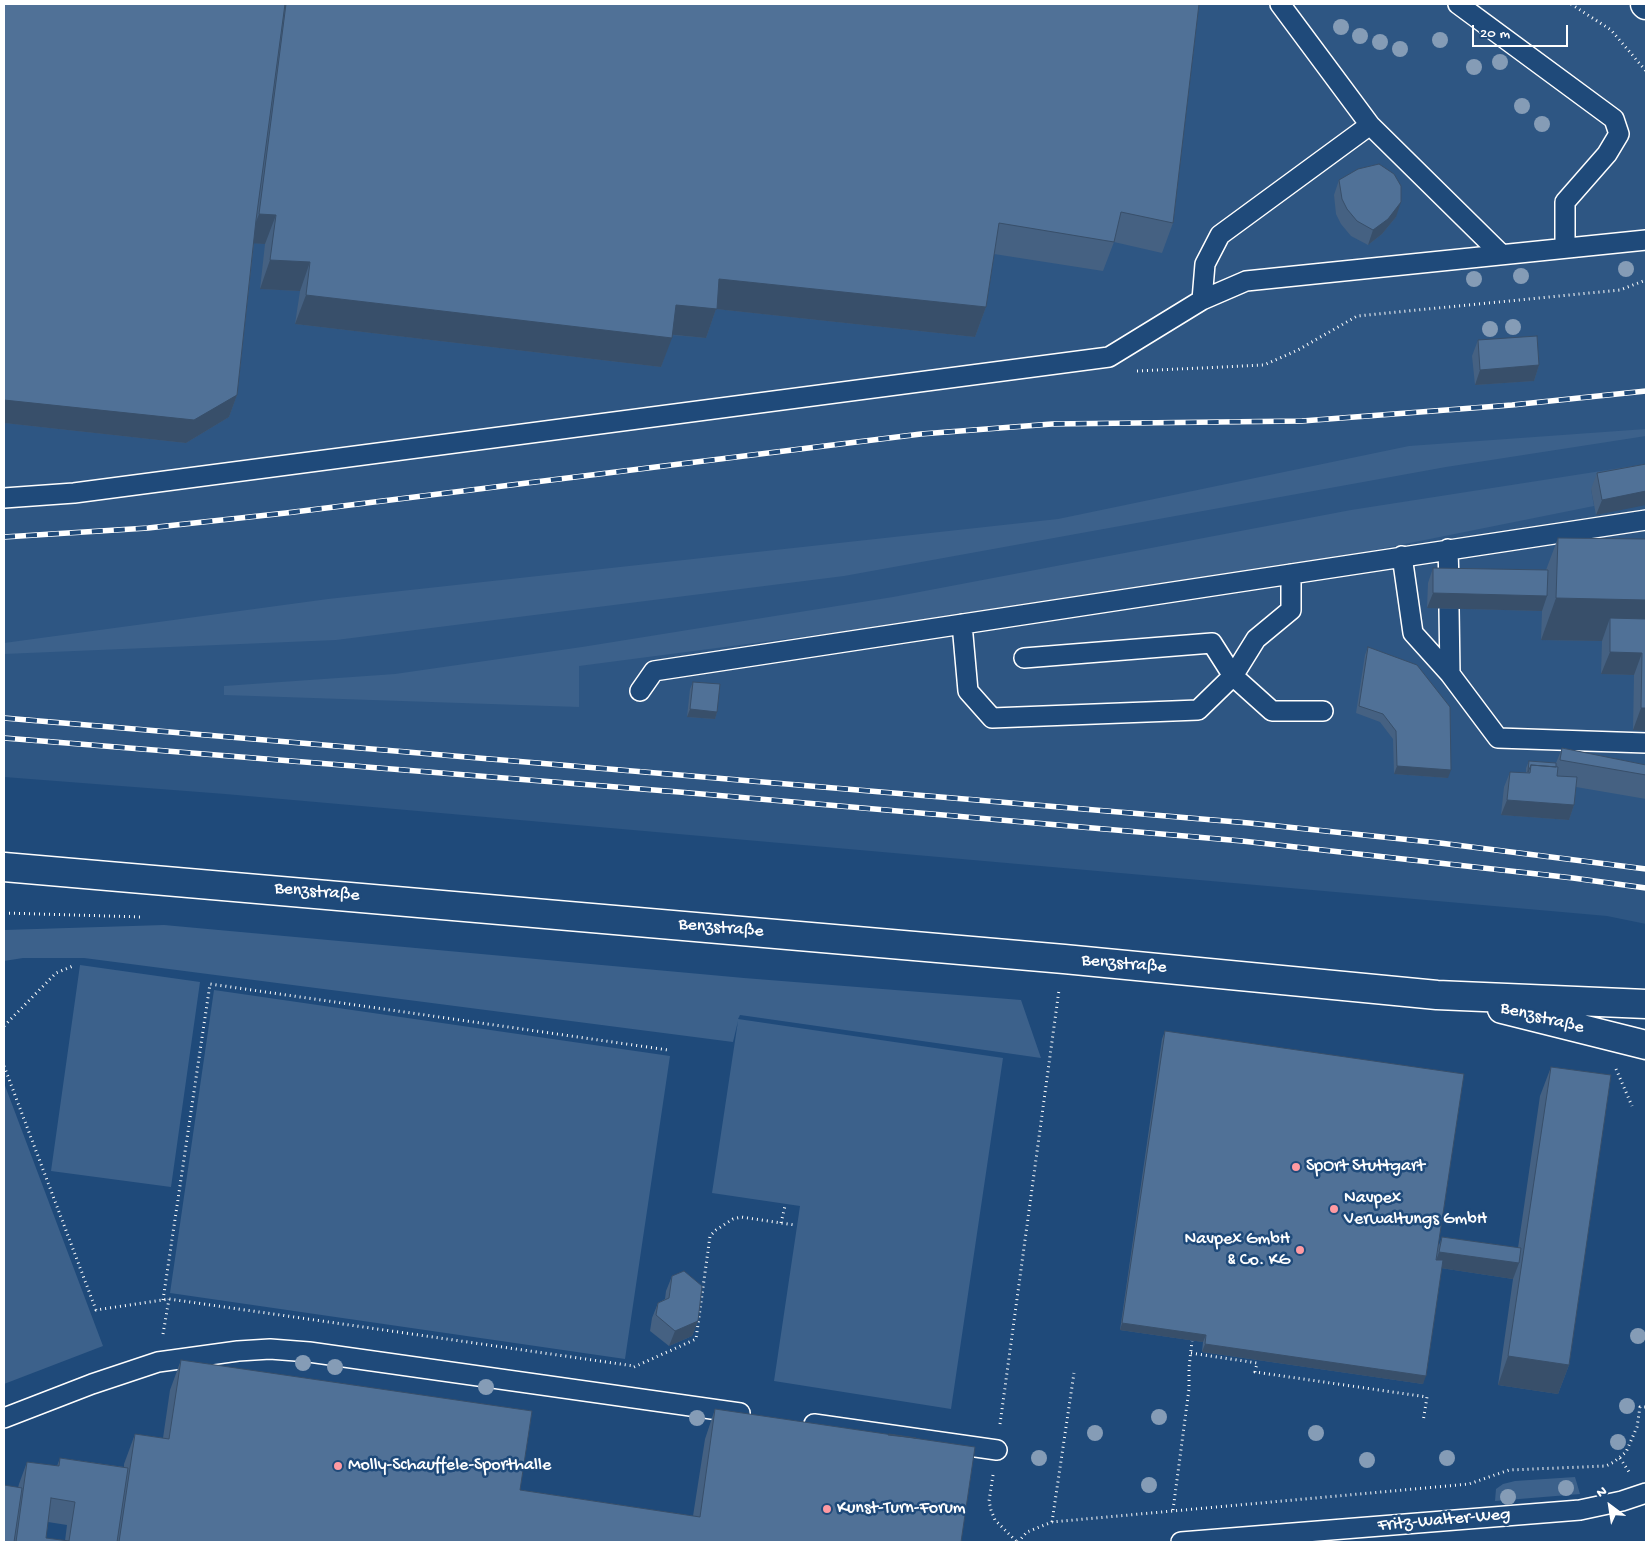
<!DOCTYPE html>
<html>
<head>
<meta charset="utf-8">
<style>
  body { margin:0 }
  #map { position:relative; width:1650px; height:1546px; overflow:hidden; background:#1f4a7a; font-family:"Gochi Hand",sans-serif }
  canvas { display:block }
  .frame { position:absolute; inset:0; border:5px solid #fff; pointer-events:none }
  .north { position:absolute; left:1585px; top:1481px; width:50px; height:50px; -webkit-text-stroke:4px #1f4a7a; paint-order:stroke; rotate:329deg; font-size:14px; font-weight:700; line-height:20px; text-align:center; color:#fff }
  .north::after { content:''; display:block; margin:auto; width:18px; height:22px; background:#fff; clip-path:polygon(50% 0,100% 100%,50% 72%,0 100%) }
  .scale { position:absolute; left:1472px; top:25px; width:96px; height:22px; box-sizing:border-box; border:2px solid #fff; border-top:0; padding-left:6px; font-size:15px; line-height:18px; white-space:nowrap; color:#fff; -webkit-text-stroke:4px #1f4a7a; paint-order:stroke }
</style>
</head>
<body>
<div id="map">
<canvas width="1650" height="1546"></canvas>
<div class="frame"></div>
<div class="north">N</div>
<div class="scale">20 m</div>
</div>
<script>
const ctx = document.querySelector('canvas').getContext('2d');
ctx.lineJoin = 'round';
function fill(path, color) {
  ctx.fillStyle = color;
  ctx.fill(path, 'evenodd');
}
function poly(rows) {
  const path = new Path2D();
  for (const r of rows) {
    path.moveTo(r[0], r[1]);
    for (let i = 2; i < r.length; i += 2) path.lineTo(r[i], r[i + 1]);
  }
  return path;
}
function stroke(path, color, width, dash) {
  ctx.strokeStyle = color;
  ctx.lineWidth = width;
  ctx.lineCap = dash ? 'butt' : 'round';
  ctx.setLineDash(dash || []);
  ctx.stroke(path);
}
function write(font, color, halo, rows, align = 'center') {
  ctx.font = font + ' "Gochi Hand",sans-serif';
  ctx.lineWidth = 5;
  ctx.setLineDash([]);
  ctx.textBaseline = 'middle';
  ctx.strokeStyle = halo;
  ctx.fillStyle = color;
  for (const [text, x, y, turn = 0] of rows) {
    ctx.save();
    ctx.translate(x, y);
    ctx.rotate((+turn || 0) * Math.PI / 180);
    ctx.textAlign = isNaN(turn) ? turn : align;
    if (halo) ctx.strokeText(text, 0, 0);
    ctx.fillText(text, 0, 0);
    ctx.restore();
  }
}
fill(poly([
  [4,4,1646,4,1646,924,1607,916,225,794,4,777]
]), '#2e5683');
fill(poly([
  [1646,429,1646,436,1446,467,844,576,336,640,4,654,4,643,328,599,1058,519,1409,446],
  [1646,464,1591,489,1594,506,1350,555,908,623,579,666,579,707,224,695,224,686,395,674,582,647,893,597,1351,510],
  [164,925,744,978,1021,1000,1041,1058,740,1015,738,1019,1003,1058,951,1409,774,1381,800,1206,712,1193,738,1021,733,1042,84,958,23,958,4,961,4,930],
  [80,965,200,982,171,1187,51,1171],
  [214,990,670,1056,625,1359,170,1293],
  [4,1083,103,1346,4,1384],
  [1575,1477,1580,1494,1495,1501,1496,1489,1503,1484,1515,1481]
]), '#3c618b');
const service = poly([
  [1280,4,1370,125,1501,254],
  [1458,4,1614,119,1619,134,1607,154,1565,202,1565,248],
  [1202,300,1205,264,1220,235,1370,125],
  [4,498,74,493,1109,357,1202,300,1246,281,1646,240],
  [1448,549,1449,583],
  [1402,556,1413,633,1450,674,1498,738,1646,743],
  [1449,609,1450,674],
  [962,624,968,691,992,718,1198,710,1233,676,1256,639,1291,610,1291,574],
  [1024,658,1212,643,1233,676,1272,711,1323,711],
  [640,691,654,671,1646,520],
  [4,1418,92,1384,158,1362,238,1351,270,1349,309,1352,740,1413],
  [814,1424,997,1450],
  [1181,1542,1580,1510,1622,1501,1646,1493]
]);
const minor = poly([
  [1645,4,1646,5]
]);
const secondary = poly([
  [4,867,1064,959,1437,995,1646,1004],
  [1502,1009,1646,1045]
]);
stroke(service, '#fff', 22);
stroke(minor, '#fff', 31);
stroke(secondary, '#fff', 31);
stroke(poly([
  [1571,4,1611,30,1646,71],
  [1137,371,1264,365,1298,350,1357,316,1620,290,1646,280],
  [4,913,143,917],
  [4,1026,56,973,73,966],
  [4,1066,96,1310,169,1299,634,1366],
  [1616,1069,1632,1106],
  [781,1223,785,1206],
  [163,1300,210,984,668,1050],
  [163,1334,169,1299],
  [1191,1353,1257,1363,1255,1372,1427,1397,1423,1422],
  [634,1367,696,1339,710,1236,716,1230,733,1219,741,1217,795,1225],
  [1000,1424,1059,990],
  [1620,1458,1629,1472],
  [993,1475,989,1501,991,1510,995,1520,1017,1542],
  [1173,1510,1189,1389,1189,1368,1192,1341],
  [1052,1522,1074,1373],
  [1018,1542,1027,1532,1052,1522,1469,1484,1509,1470,1606,1466,1614,1462,1626,1452,1637,1427,1640,1407,1646,1407]
]), '#fff', 3, [1, 4]);
stroke(service, '#1f4a7a', 19);
stroke(minor, '#1f4a7a', 28);
stroke(secondary, '#1f4a7a', 28);
const rail = poly([
  [4,537,148,528,286,513,921,434,1052,424,1302,421,1512,405,1646,391],
  [4,718,1249,823,1440,843,1646,869],
  [4,738,679,792,1242,841,1573,878,1646,888]
]);
stroke(rail, '#fff', 5.5);
stroke(rail, '#1f4a7a', 4, [11]);
ctx.fillStyle = '#859cb6';
for (const [x, y] of [
  [1341,27],
  [1360,36],
  [1440,40],
  [1380,42],
  [1400,49],
  [1500,62],
  [1474,67],
  [1522,106],
  [1542,124],
  [1626,269],
  [1521,276],
  [1474,279],
  [1513,327],
  [1490,329],
  [1638,1336],
  [303,1363],
  [335,1367],
  [486,1387],
  [1627,1406],
  [1159,1417],
  [697,1418],
  [1095,1433],
  [1316,1433],
  [1618,1442],
  [1039,1458],
  [1447,1458],
  [1367,1460],
  [1149,1485],
  [1566,1488],
  [1508,1497]
]) {
  ctx.beginPath();
  ctx.arc(x, y, 8, 0, 2 * Math.PI);
  ctx.fill();
}
fill(poly([
  [4,4,1199,4,1173,223,1162,253,1114,242,1103,271,994,254,986,307,975,337,716,309,706,338,672,335,661,367,295,324,300,291,260,289,265,244,254,243,237,395,229,417,186,443,4,423],
  [1339,180,1396,217,1382,234,1368,245,1351,236,1341,224,1336,214,1334,195],
  [1478,340,1539,365,1534,381,1475,385,1472,356],
  [1646,464,1596,515,1591,489,1597,473],
  [1558,538,1646,539,1646,731,1633,730,1634,675,1601,674,1602,641,1541,640,1542,611,1427,608,1428,583,1433,568,1546,570],
  [1368,647,1448,778,1394,774,1393,739,1380,722,1356,713,1365,655],
  [693,682,717,712,715,719,687,717,690,689],
  [1562,748,1646,765,1646,799,1576,787,1574,805,1569,820,1501,815,1504,787,1510,772,1526,773,1526,768,1529,761,1556,763],
  [1165,1031,1439,1245,1442,1237,1518,1248,1540,1096,1551,1067,1569,1365,1558,1394,1498,1385,1513,1279,1441,1268,1423,1384,1202,1352,1203,1342,1120,1330,1162,1039],
  [672,1276,698,1321,692,1336,669,1346,650,1331,652,1318,658,1303,665,1299,666,1291],
  [181,1360,520,1490,693,1516,705,1439,715,1409,961,1542,4,1542,19,1484,27,1462,57,1466,60,1458,124,1467,124,1464,135,1434,163,1438,170,1390],
  [48,1522,67,1525,65,1541,46,1538]
]), '#456182');
fill(poly([
  [1401,202,1396,217,1382,234,1368,245,1373,230],
  [259,214,276,215,265,244,248,243],
  [270,260,310,262,300,291,260,289],
  [719,279,986,307,975,337,716,309,706,338,665,334,676,305],
  [306,295,672,338,661,367,295,324],
  [1539,365,1534,381,1475,385,1480,370],
  [237,395,229,417,186,443,4,423,4,400],
  [1646,491,1646,505,1596,515,1602,500],
  [1433,593,1547,596,1542,611,1427,608],
  [1556,598,1646,600,1646,641,1610,618,1602,641,1541,640],
  [1610,652,1642,653,1634,675,1601,674],
  [1641,708,1646,708,1646,731,1633,730],
  [690,709,717,712,715,719,687,717],
  [1397,766,1451,770,1448,778,1394,774],
  [1507,800,1574,805,1569,820,1501,815],
  [1439,1252,1519,1263,1513,1279,1434,1267],
  [698,1321,692,1336,669,1346,675,1331],
  [1122,1323,1206,1335,1203,1342,1120,1330],
  [1205,1344,1426,1376,1423,1384,1202,1352],
  [1508,1356,1569,1365,1558,1394,1498,1385]
]), '#384f6a');
const building = poly([
  [4,4,285,4,256,220,237,395,194,420,4,400,4,4],
  [286,4,1199,4,1173,223,1121,212,1114,242,999,223,986,307,719,279,717,309,676,305,672,338,306,295,310,262,270,260,276,215,259,214,286,4],
  [1379,164,1394,174,1401,186,1401,202,1388,219,1373,230,1357,221,1347,209,1342,199,1339,180,1358,169,1379,164],
  [1537,336,1539,365,1480,370,1478,340,1537,336],
  [1646,464,1646,491,1602,500,1597,473,1646,464],
  [1558,538,1646,539,1646,600,1556,598,1558,538],
  [1433,568,1548,570,1547,596,1433,593,1433,568],
  [1610,618,1646,619,1646,708,1641,708,1642,653,1610,652,1610,618],
  [1368,647,1417,665,1450,707,1451,770,1397,766,1396,731,1383,714,1359,706,1368,647],
  [693,682,720,684,717,712,690,709,693,682],
  [1562,748,1646,765,1646,775,1560,760,1562,748],
  [1529,761,1556,763,1556,767,1531,765,1528,772,1529,761],
  [1531,765,1558,767,1557,776,1577,777,1574,805,1507,800,1510,772,1530,773,1531,765],
  [1165,1031,1464,1074,1436,1260,1443,1260,1426,1376,1205,1344,1206,1335,1122,1323,1165,1031],
  [1551,1067,1611,1075,1569,1365,1508,1356,1551,1067],
  [1442,1237,1521,1248,1519,1263,1439,1252,1442,1237],
  [684,1271,702,1286,698,1321,675,1331,656,1315,658,1303,669,1298,672,1276,684,1271],
  [181,1360,532,1411,520,1490,700,1517,715,1409,975,1447,961,1542,119,1542,135,1434,169,1439,181,1360],
  [889,1434,916,1438,888,1435,889,1434],
  [60,1458,128,1468,117,1542,16,1542,27,1462,59,1466,60,1458],
  [51,1498,75,1502,69,1541,46,1538,51,1498],
  [4,1485,22,1488,14,1542,4,1542,4,1485]
]);
fill(building, '#507197');
stroke(building, '#384f6a', 1);
for (const [x, y, r, color] of [
  [1296,1167,5,"#ff9aa2"],
  [1334,1209,5,"#ff9aa2"],
  [1300,1250,5,"#ff9aa2"],
  [338,1466,5,"#ff9aa2"],
  [827,1509,5,"#ff9aa2"]
]) {
  const dot = new Path2D();
  dot.arc(x, y, r, 0, 2 * Math.PI);
  ctx.fillStyle = color;
  ctx.fill(dot);
  stroke(dot, '#1f4a7a', 2);
}
write('18px', '#fff', '#1f4a7a', [
  ["Benzstraße",317,893,5],
  ["Benzstraße",721,929,5],
  ["Benzstraße",1124,965,5],
  ["Benzstraße",1542,1019,14],
  ["Fritz-Walter-Weg",1444,1521,-5]
]);
write('18px', '#fff', '#1f4a7a', [
  ["SpOrt Stuttgart",1306,1167],
  ["Navpex",1344,1199],
  ["Verwaltungs GmbH",1344,1220],
  ["Navpex GmbH",1290,1240,"right"],
  ["& Co. KG",1290,1261,"right"],
  ["Molly-Schauffele-Sporthalle",348,1466],
  ["Kunst-Turn-Forum",837,1509]
], 'left');
</script>
</body>
</html>
